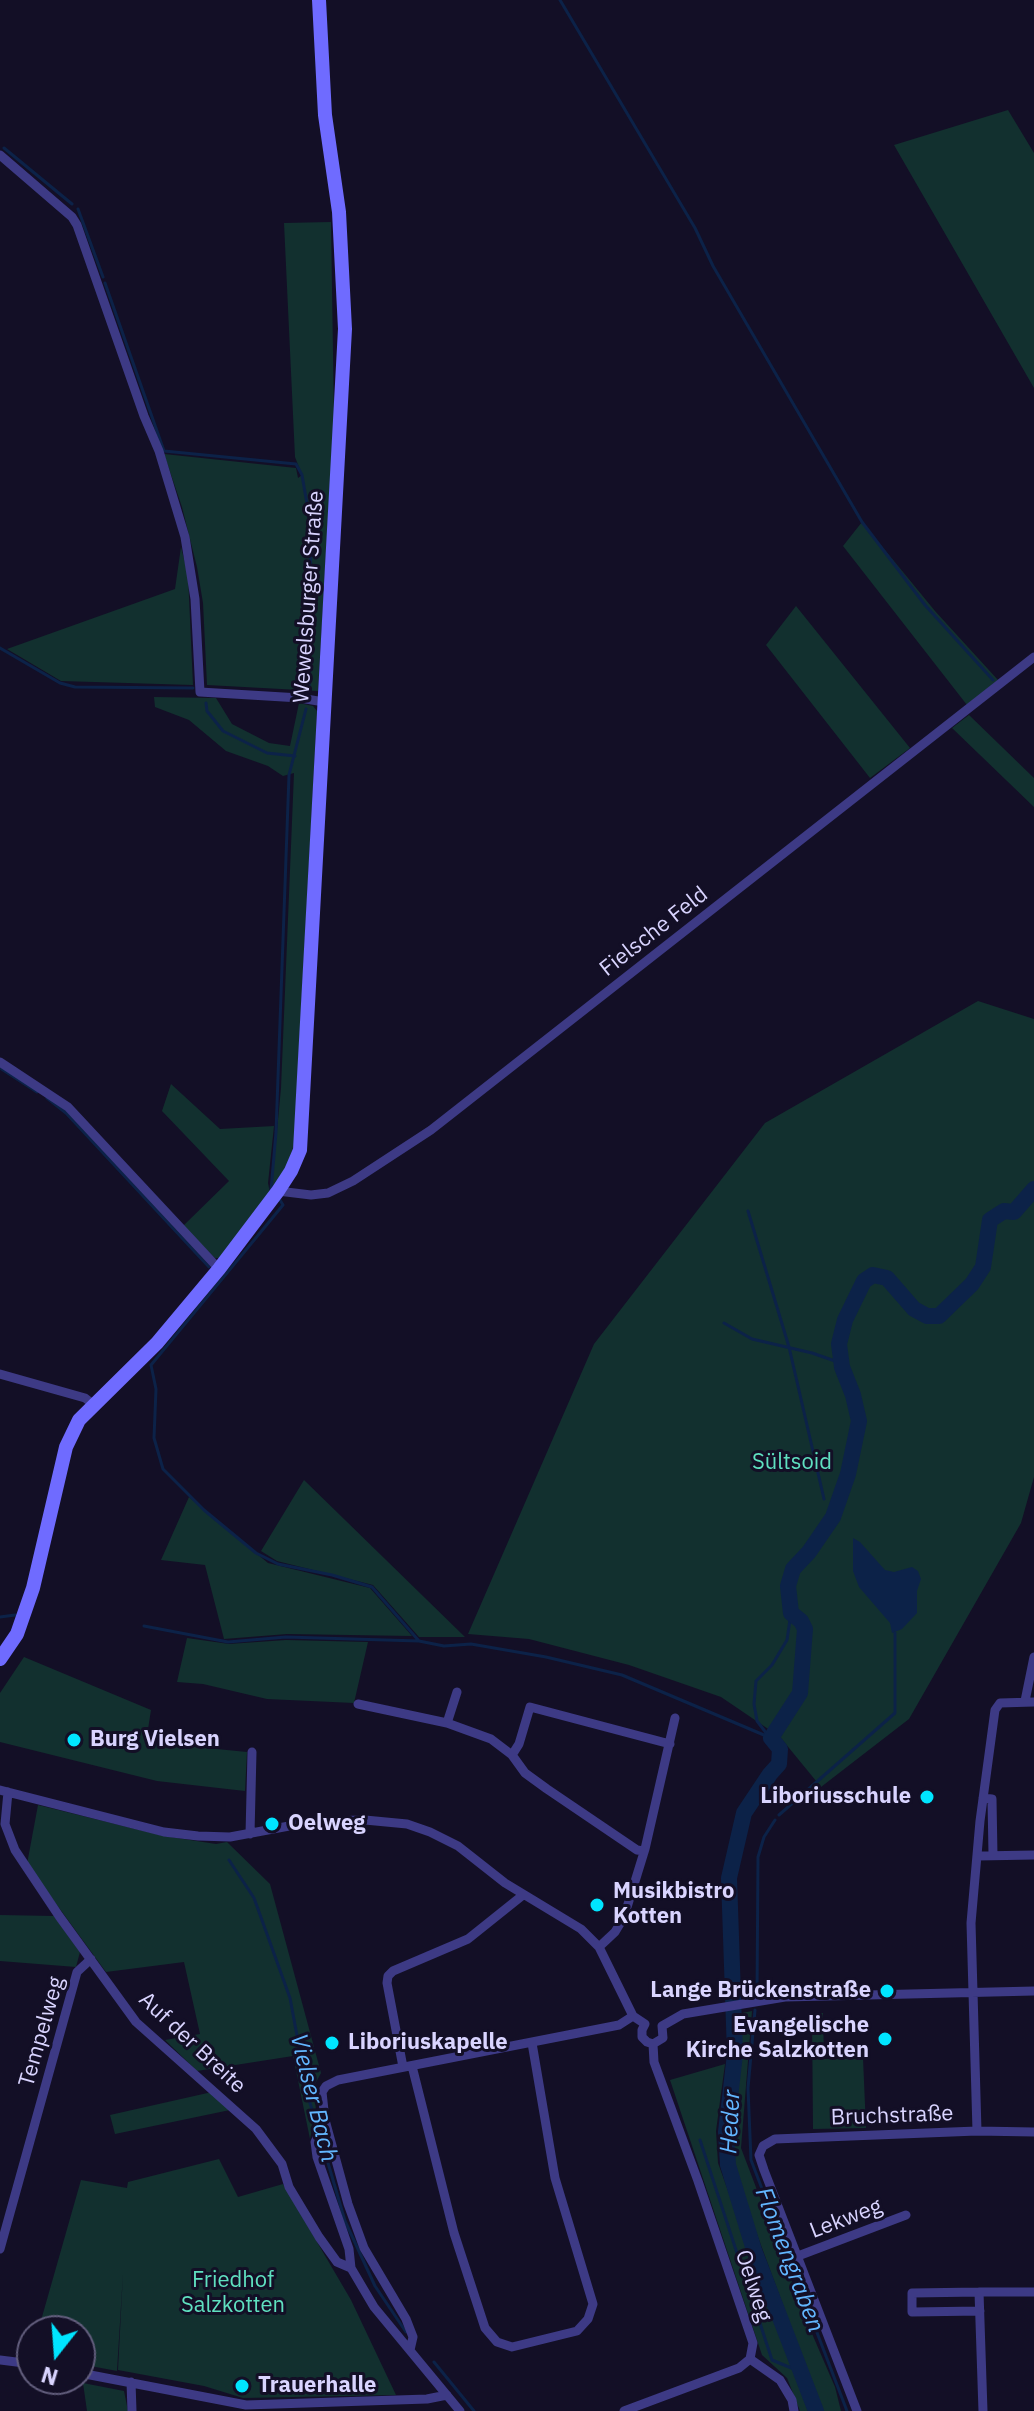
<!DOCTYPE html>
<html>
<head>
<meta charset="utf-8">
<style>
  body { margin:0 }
  #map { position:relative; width:1034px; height:2411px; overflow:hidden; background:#130f26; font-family:"IBM Plex Sans",sans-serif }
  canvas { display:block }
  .north { position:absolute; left:16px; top:2315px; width:80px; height:80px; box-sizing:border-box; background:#130f26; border:2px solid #625e7d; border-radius:50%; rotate:197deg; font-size:22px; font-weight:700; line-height:32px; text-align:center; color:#d9d4ff }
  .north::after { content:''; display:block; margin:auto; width:28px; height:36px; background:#00e5ff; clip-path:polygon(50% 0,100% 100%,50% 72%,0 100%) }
</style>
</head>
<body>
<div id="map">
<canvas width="1034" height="2411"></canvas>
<div class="north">N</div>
</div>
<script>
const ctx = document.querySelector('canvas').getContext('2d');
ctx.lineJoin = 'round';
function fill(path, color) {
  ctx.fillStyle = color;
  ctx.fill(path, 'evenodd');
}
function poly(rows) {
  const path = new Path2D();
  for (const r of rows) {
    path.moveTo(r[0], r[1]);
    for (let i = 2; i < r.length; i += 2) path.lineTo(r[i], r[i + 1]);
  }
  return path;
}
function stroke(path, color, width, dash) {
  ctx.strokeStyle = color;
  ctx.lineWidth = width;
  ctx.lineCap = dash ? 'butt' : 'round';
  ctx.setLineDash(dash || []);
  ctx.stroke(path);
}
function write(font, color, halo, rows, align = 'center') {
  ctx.font = font + ' "IBM Plex Sans",sans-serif';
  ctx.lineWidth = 6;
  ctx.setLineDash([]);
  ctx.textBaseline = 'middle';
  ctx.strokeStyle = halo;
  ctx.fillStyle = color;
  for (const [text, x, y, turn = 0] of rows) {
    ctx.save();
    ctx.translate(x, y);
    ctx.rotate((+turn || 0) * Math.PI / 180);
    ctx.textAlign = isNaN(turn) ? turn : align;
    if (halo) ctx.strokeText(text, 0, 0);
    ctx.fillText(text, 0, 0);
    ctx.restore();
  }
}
fill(poly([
  [1008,110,1034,153,1034,388,894,145],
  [331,222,334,418,318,691,207,685,203,603,197,567,182,507,164,454,296,468,298,478,302,475,295,457,284,223],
  [862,522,935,611,998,680,967,705,843,546],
  [181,547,188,575,193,685,61,681,7,649,175,589],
  [796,606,910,748,870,778,766,645],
  [154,697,216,698,232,724,269,743,290,746,299,703,313,706,317,711,294,1145,284,1174,274,1188,272,1184,281,1088,294,773,283,776,268,766,226,751,189,720,155,707],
  [969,715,1034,778,1034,807,952,728],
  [978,1001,1034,1019,1034,1477,1021,1523,909,1719,821,1787,780,1737,721,1697,629,1665,529,1639,468,1634,594,1344,765,1123],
  [171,1084,220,1129,274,1126,268,1183,270,1193,221,1258,215,1258,183,1226,229,1181,162,1111],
  [304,1480,465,1637,419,1637,373,1585,277,1561,261,1551],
  [189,1497,268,1563,370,1588,412,1636,287,1634,224,1639,205,1565,161,1560],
  [187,1638,229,1644,286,1640,368,1642,354,1703,267,1699,203,1684,177,1682],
  [24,1657,151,1710,146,1742,247,1752,245,1791,157,1781,0,1742,0,1693],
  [38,1805,164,1836,216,1844,227,1842,270,1884,321,2073,314,2086,316,2111,310,2139,293,2056,197,2071,165,2040,200,2034,184,1962,106,1972,27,1864],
  [0,1915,54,1916,80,1952,76,1967,0,1961],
  [752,2011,741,2148,810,2329,835,2387,841,2411,822,2411,744,2199,732,2158,741,2054,742,2013],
  [812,2013,823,2013,824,2059,863,2058,866,2128,813,2129],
  [725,2064,716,2131,718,2163,808,2411,800,2411,787,2378,762,2355,670,2080],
  [212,2092,230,2110,115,2134,110,2115],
  [219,2159,238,2197,283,2184,351,2300,396,2395,243,2398,204,2386,118,2370,123,2273,117,2371,80,2364,80,2331,38,2331,81,2180,127,2188,128,2182],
  [83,2383,124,2391,128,2411,87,2411]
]), '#12302f');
fill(poly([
  [853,1538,860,1542,885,1570,894,1572,912,1567,918,1571,921,1579,917,1591,917,1613,902,1629,892,1633,890,1623,859,1587,853,1571]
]), '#0c2248');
stroke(poly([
  [560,0,695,228,713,266,862,522,925,605,993,680],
  [4,148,72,204],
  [78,209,103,277],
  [105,283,164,451,296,464,302,475,311,527,309,691],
  [0,648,60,683,75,687,193,688],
  [206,703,207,711,223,731,267,753,295,756],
  [0,1068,37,1092],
  [47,1098,66,1113,209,1267],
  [271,1190,276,1132,289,775,306,709],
  [280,1200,283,1205,151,1365,156,1389,154,1438,163,1469,204,1510,256,1553,278,1564,332,1575,372,1587,419,1641,444,1646,471,1644,546,1657,622,1675,771,1738],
  [748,1211,789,1347,824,1499],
  [724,1323,752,1339,812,1353,841,1363],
  [0,1617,15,1615],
  [144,1626,228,1642,286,1637,419,1641],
  [895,1633,895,1665],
  [770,1738,757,1721,754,1704,756,1681,772,1665,787,1640,791,1613],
  [779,1815,895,1713,895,1667],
  [229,1860,254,1898,290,1998,309,2100,318,2128],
  [757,1996,758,1857,764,1837,775,1820],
  [755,2010,748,2088,751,2160,847,2411],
  [321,2139,345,2221,375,2286,406,2332],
  [700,2140,772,2360,801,2372],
  [434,2362,474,2411]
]), '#0c2248', 3);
stroke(poly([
  [816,2411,754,2250,728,2165,726,2132,735,2054,729,1878,744,1813,770,1774,779,1764,780,1749,771,1738,800,1693,805,1629,801,1621,791,1613,788,1586,793,1569,809,1552,833,1517,848,1474,859,1421,853,1395,842,1367,839,1344,845,1320,864,1281,873,1275,887,1278,914,1309,927,1316,939,1316,972,1284,983,1267,990,1220,1004,1211,1014,1212,1034,1189]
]), '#0c2248', 16);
stroke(poly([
  [0,155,72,217,77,225,144,416,159,451,185,537,195,599,200,692,300,698,324,702],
  [0,1062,68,1107,219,1269],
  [278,1191,311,1195,328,1193,353,1181,431,1130,1034,657],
  [0,1374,85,1398,94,1405],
  [1025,1701,1034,1657],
  [358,1704,447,1723,491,1739,512,1755,525,1773,547,1789,637,1850,644,1851],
  [447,1723,457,1692],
  [512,1755,519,1744,530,1707,670,1744],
  [0,1790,164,1832,198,1836,230,1837,316,1821,365,1820,407,1824,430,1832,458,1846,505,1883,581,1929,599,1947,633,2016,645,2024],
  [8,1792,5,1824,15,1850,59,1916,136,2022,256,2129,282,2164,289,2187,319,2237,337,2262,351,2268],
  [983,1798,992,1799,993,1855],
  [250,1834,252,1752],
  [978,1856,1034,1855],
  [599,1947,615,1932,624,1917,645,1849,675,1718],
  [645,2024,642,2030,642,2037,647,2042,653,2044],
  [662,2026,683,2014,785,1997,1034,1991],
  [653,2044,654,2062,698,2181,753,2343,750,2359],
  [653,2044,663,2038,662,2026],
  [412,2066,454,2233,485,2328,497,2342,512,2347,577,2331,588,2319,593,2304,555,2178,532,2043],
  [403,2067,387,1983,388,1976,393,1971,468,1939,523,1895],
  [325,2120,315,2142,317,2157,349,2249,351,2268,374,2307,460,2411],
  [977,2131,971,1923,980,1821,995,1710,1000,1703,1034,1702],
  [0,2249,77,1972,91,1959],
  [798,2256,906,2215],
  [979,2292,912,2293,912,2312,980,2311],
  [410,2350,413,2337,406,2319,364,2248,348,2204,325,2120,322,2092,326,2086,338,2080,619,2025,633,2016],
  [750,2359,780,2380,792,2400,794,2411],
  [0,2360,32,2364],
  [80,2373,246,2405,427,2399,447,2395],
  [131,2382,132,2411],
  [624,2411,739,2368,750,2359],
  [857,2411,764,2170,759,2155,763,2146,775,2139,977,2131,1034,2132],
  [983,2411,979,2292,1034,2292]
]), '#3d3a85', 9);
stroke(poly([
  [0,1659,17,1634,33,1588,66,1447,79,1420,157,1343,219,1269,278,1191,291,1171,300,1150,345,329,339,212,325,115,319,0]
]), '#6f6bff', 14);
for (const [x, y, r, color] of [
  [74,1740,8,"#00e5ff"],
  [927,1797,8,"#00e5ff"],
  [272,1824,8,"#00e5ff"],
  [597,1905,8,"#00e5ff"],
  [887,1991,8,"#00e5ff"],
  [885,2039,8,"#00e5ff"],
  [332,2043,8,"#00e5ff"],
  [242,2386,8,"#00e5ff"]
]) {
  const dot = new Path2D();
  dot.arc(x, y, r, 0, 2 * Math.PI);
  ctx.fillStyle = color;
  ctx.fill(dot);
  stroke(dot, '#130f26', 3);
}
write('22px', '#d9d4ff', '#130f26', [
  ["Wewelsburger Straße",309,597,-86],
  ["Fielsche Feld",654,932,-38],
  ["Tempelweg",42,2032,-74],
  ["Auf der Breite",192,2043,43],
  ["Bruchstraße",892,2116,-2],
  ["Lekweg",846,2219,-21],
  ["Oelweg",753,2286,72]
]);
write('22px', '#5fe0c0', '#130f26', [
  ["Sültsoid",792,1463],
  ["Friedhof",233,2281],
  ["Salzkotten",233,2306]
]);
write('bold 22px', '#d9d4ff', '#130f26', [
  ["Burg Vielsen",90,1740],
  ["Liboriusschule",911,1797,"right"],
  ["Oelweg",288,1824],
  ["Musikbistro",613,1892],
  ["Kotten",613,1917],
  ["Lange Brückenstraße",871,1991,"right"],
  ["Evangelische",869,2026,"right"],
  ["Kirche Salzkotten",869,2051,"right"],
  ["Liboriuskapelle",348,2043],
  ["Trauerhalle",258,2386]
], 'left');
write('italic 24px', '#62b6ff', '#130f26', [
  ["Vielser Bach",313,2098,76],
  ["Heder",731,2122,-87],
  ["Flomengraben",789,2260,69]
]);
</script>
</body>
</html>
